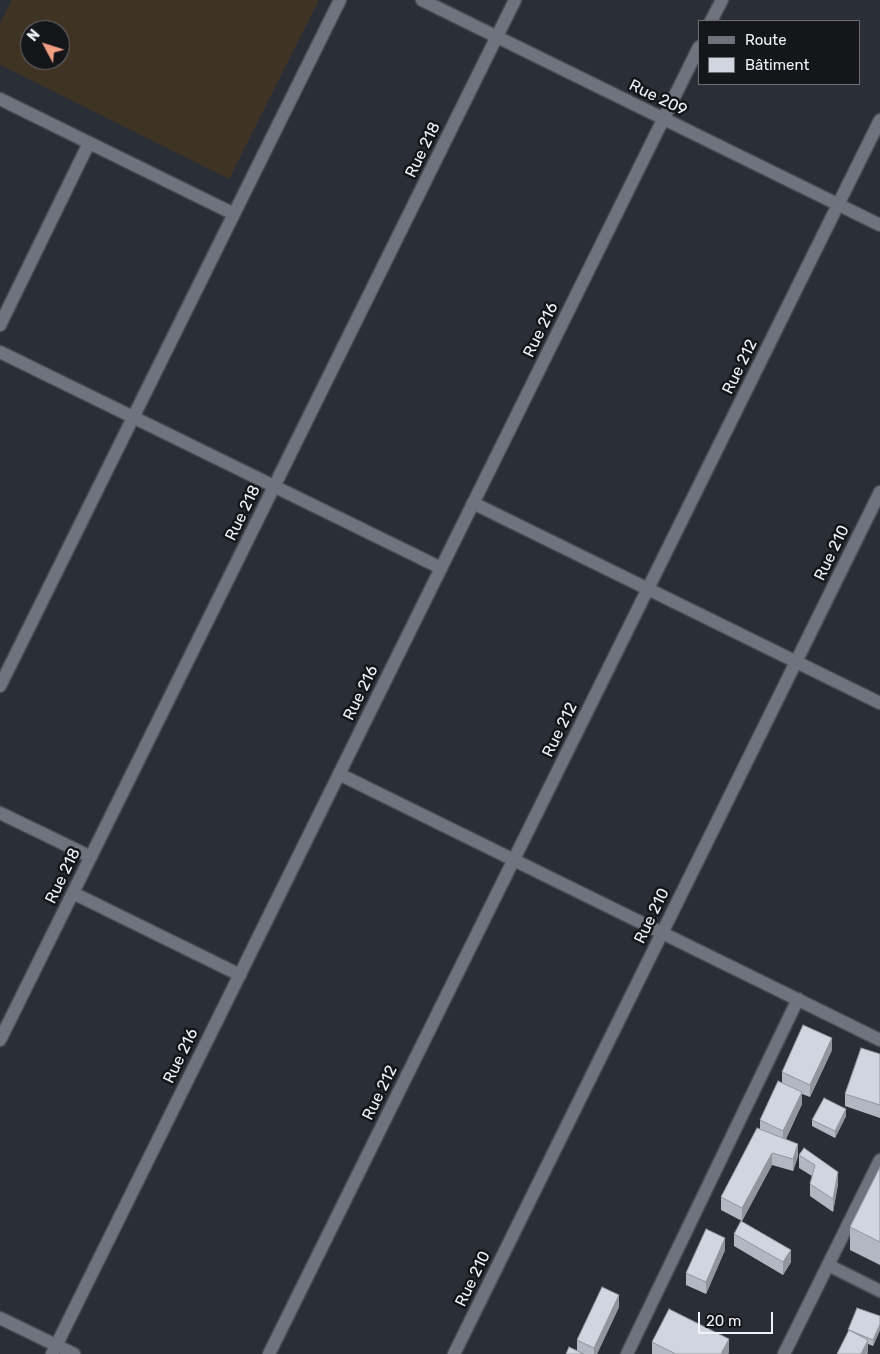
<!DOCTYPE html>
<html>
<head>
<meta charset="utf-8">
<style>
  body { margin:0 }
  #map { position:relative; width:880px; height:1354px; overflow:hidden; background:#2a2e37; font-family:Rubik,sans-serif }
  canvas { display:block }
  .legend { position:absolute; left:698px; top:20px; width:162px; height:65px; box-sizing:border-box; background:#15161a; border:1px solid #6d6e73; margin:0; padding:6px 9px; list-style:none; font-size:15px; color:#f0f2f8 }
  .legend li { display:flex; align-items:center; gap:10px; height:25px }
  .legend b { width:25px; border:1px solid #6d6e73 }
  .north { position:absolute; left:20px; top:20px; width:50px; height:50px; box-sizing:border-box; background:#15161a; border:1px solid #6d6e73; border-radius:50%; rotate:310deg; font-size:14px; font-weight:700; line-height:20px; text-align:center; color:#f0f2f8 }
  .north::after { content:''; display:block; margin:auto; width:18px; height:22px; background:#f39f83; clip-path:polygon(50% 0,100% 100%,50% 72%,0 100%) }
  .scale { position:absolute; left:698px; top:1312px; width:75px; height:22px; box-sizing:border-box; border:2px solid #f0f2f8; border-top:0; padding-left:6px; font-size:15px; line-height:18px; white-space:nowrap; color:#f0f2f8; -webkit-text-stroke:4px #15161a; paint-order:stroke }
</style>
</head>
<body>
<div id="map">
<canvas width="880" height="1354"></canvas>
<ul class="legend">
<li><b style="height:6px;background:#6f737d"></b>Route</li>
<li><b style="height:14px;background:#d0d5e0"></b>Bâtiment</li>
</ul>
<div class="north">N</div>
<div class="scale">20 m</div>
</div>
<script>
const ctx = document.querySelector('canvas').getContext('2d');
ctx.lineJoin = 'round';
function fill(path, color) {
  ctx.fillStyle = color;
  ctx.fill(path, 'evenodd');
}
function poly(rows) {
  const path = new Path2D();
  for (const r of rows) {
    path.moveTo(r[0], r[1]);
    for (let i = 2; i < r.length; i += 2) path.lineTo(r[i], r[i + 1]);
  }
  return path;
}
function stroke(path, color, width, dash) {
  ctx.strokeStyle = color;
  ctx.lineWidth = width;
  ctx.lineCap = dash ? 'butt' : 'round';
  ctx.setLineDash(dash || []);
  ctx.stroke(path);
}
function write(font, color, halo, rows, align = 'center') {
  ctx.font = font + ' Rubik,sans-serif';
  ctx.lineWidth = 5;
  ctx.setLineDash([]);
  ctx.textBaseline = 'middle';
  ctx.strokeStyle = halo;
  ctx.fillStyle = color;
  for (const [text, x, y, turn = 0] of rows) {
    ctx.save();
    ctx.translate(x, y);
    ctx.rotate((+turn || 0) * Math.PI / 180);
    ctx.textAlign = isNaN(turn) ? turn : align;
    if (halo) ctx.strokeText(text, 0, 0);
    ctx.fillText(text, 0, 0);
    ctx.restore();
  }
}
fill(poly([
  [12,0,319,0,229,179,0,65,0,23],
  [30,30,60,30,60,60,30,60]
]), '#3f3324');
const minor = poly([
  [422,0,880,225],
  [0,99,234,214],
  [0,325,89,143],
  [0,352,441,568],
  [473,503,880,703],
  [0,686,340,0],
  [339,774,880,1040],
  [0,813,91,857],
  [73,893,240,975],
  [0,1040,515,0],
  [828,1265,880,1291],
  [0,1318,74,1354],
  [269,1354,880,120],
  [454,1354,880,492],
  [627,1354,798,999],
  [784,1354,880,1160]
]);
const tertiary = poly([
  [711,21,722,0],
  [52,1354,699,47]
]);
stroke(minor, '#484b52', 15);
stroke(tertiary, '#484b52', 15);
stroke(minor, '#6f737d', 12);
stroke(tertiary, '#6f737d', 12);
fill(poly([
  [832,1050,810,1097,802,1094,802,1104,786,1139,798,1156,793,1171,772,1165,742,1221,721,1210,721,1197,760,1129,760,1120,782,1083,782,1072],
  [880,1054,880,1118,845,1106,845,1094],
  [846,1116,835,1138,812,1126,812,1120],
  [804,1148,838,1184,833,1212,810,1196,810,1184,812,1176,799,1168,799,1155],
  [880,1167,880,1265,850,1250,850,1227],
  [734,1234,791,1262,783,1275,734,1246],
  [725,1250,706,1294,686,1285,686,1273],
  [619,1307,597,1354,566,1354,577,1350,577,1340],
  [880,1316,880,1330,873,1346,868,1344,868,1352,867,1354,837,1354,848,1332,848,1330],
  [652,1342,729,1352,728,1354,652,1354]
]), '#b3b7c1');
fill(poly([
  [832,1038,832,1050,810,1097,810,1085],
  [802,1092,802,1104,783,1144,783,1131],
  [846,1109,846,1116,835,1138,835,1131],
  [798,1144,798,1156,793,1171,793,1159],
  [772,1153,772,1165,742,1221,742,1208],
  [838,1172,838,1184,833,1212,833,1199],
  [725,1238,725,1250,706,1294,706,1282],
  [791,1250,791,1262,783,1275,783,1262],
  [619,1295,619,1307,597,1354,594,1354,594,1348],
  [880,1324,880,1330,873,1346,873,1340],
  [729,1339,729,1352,728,1354,721,1354],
  [868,1340,868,1352,867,1354,861,1354]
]), '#92959d');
const building = poly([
  [803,1025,832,1038,810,1085,782,1072,803,1025],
  [861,1048,880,1054,880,1105,845,1094,861,1048],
  [778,1081,802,1092,783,1131,760,1120,778,1081],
  [824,1098,846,1109,835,1131,812,1120,824,1098],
  [757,1128,798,1144,793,1159,772,1153,742,1208,721,1197,757,1128],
  [804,1148,838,1172,833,1199,810,1184,815,1165,799,1155,804,1148],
  [880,1167,880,1242,850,1227,880,1167],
  [741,1221,791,1250,783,1262,734,1234,741,1221],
  [706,1229,725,1238,706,1282,686,1273,706,1229],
  [602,1287,619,1295,594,1348,577,1340,602,1287],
  [857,1308,880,1316,880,1324,873,1340,849,1330,848,1330,857,1308],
  [669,1309,729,1339,721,1354,676,1354,652,1342,669,1309],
  [849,1330,868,1340,861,1354,837,1354,849,1330],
  [569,1347,584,1354,566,1354,569,1347]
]);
fill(building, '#d0d5e0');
stroke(building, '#92959d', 1);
write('16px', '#f0f2f8', '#15161a', [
  ["Rue 209",658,98,26],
  ["Rue 218",423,150,-64],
  ["Rue 216",541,330,-64],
  ["Rue 212",740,367,-64],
  ["Rue 218",243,513,-64],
  ["Rue 210",832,553,-64],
  ["Rue 216",361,693,-64],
  ["Rue 212",560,730,-64],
  ["Rue 218",63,876,-64],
  ["Rue 210",652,916,-64],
  ["Rue 216",181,1056,-64],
  ["Rue 212",380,1093,-64],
  ["Rue 210",473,1279,-64]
]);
</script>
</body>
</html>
